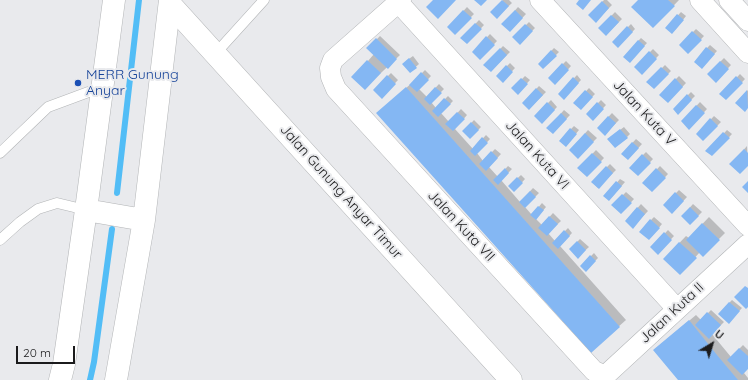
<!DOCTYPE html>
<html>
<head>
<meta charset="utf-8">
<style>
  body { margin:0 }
  #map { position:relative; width:748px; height:380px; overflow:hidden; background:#e9eaed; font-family:Quicksand,sans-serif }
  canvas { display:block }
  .north { position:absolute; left:692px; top:324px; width:40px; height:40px; -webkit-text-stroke:3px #e9eaed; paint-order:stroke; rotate:38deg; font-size:11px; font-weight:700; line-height:16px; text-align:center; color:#1b1b1c }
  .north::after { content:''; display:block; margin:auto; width:14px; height:18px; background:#1b1b1c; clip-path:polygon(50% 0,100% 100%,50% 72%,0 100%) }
  .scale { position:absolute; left:16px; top:346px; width:59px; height:18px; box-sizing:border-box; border:2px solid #1b1b1c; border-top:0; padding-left:5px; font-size:12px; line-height:14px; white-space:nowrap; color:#1b1b1c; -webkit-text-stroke:3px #e9eaed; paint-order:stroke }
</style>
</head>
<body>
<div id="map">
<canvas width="748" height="380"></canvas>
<div class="north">U</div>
<div class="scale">20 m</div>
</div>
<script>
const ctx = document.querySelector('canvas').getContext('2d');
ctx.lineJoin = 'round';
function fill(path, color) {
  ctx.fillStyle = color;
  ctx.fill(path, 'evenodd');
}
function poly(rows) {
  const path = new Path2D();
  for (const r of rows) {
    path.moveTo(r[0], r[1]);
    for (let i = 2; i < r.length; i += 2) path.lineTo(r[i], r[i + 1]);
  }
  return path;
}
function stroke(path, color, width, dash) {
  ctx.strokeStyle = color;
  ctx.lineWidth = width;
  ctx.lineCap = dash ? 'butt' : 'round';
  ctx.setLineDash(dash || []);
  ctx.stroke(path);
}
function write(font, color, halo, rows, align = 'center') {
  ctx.font = font + ' Quicksand,sans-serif';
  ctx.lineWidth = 4;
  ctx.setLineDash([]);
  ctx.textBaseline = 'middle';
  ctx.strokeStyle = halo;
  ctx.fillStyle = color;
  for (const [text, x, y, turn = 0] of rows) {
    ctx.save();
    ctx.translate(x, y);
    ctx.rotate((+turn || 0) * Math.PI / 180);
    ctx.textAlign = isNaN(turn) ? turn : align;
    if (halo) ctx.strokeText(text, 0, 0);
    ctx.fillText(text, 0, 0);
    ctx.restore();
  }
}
fill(poly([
  [503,0,509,0,512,3,497,17,492,12],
  [604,0,607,0,612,5,596,21,590,15],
  [639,0,679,0,653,27],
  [467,7,474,14,455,33,449,27],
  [518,7,526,14,510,31,503,24],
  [615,12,622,19,606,35,600,28],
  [681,12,686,16,675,30,666,28],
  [479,20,484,25,467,43,462,38],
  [529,22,535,28,520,43,514,37],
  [631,24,635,29,618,47,613,42],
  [696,29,704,36,688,53,680,45],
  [490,34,497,41,480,59,473,52],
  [380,36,400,55,365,88,368,61,374,54,368,48],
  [641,38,647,43,633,58,638,41],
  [710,45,717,51,705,64,707,48],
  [503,46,510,52,491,71,485,65],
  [554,48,559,52,543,68,539,64],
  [653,49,659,55,642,73,635,67],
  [413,56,419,64,410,72,406,61],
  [724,58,731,65,716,81,708,74],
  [566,61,571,66,555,84,549,78],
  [510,63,515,68,503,81,497,76],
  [665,65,671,71,654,88,648,82],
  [425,70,431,76,419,89,427,97,439,84,444,89,431,102,436,108,448,96,453,101,441,113,449,122,461,109,467,115,455,129,473,149,486,135,490,139,477,153,483,161,495,149,501,154,489,167,498,177,508,166,512,169,501,180,520,202,533,188,539,193,525,207,532,215,542,203,546,207,536,219,542,225,553,213,561,221,548,233,555,241,568,228,572,233,560,246,626,320,591,351,384,107,413,82],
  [391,73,398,80,382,97,374,90],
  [740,74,745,79,726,99,721,94],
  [577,75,581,80,564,98,559,94],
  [525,76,530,80,518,93,513,88],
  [679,76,686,83,668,102,660,95],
  [539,86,546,92,529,109,523,103],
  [589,88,595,94,581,108,575,103],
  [748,90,748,107,745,111,736,103],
  [691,92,695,96,678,113,674,109],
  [551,100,557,107,542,123,535,116],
  [601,100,606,105,593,119,587,114],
  [700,102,707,109,689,128,682,121],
  [564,110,570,115,553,133,548,128],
  [612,113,619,120,605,134,598,128],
  [714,116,721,122,703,140,697,134],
  [474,120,481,127,470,138,464,131],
  [574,126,579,130,569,142,571,129],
  [624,127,630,134,627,137,612,136],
  [588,130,597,138,578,157,570,150],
  [727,130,732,134,712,155,707,151],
  [636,139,642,144,628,159,622,154],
  [747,146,748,164,731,164],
  [596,150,604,158,587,176,579,168],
  [646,152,653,159,638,175,630,168],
  [610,164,616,170,598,188,592,182],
  [660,166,668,174,652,191,644,183],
  [521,175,525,179,514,191,509,186],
  [620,179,625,182,612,197,605,196],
  [679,190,687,197,672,213,664,205],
  [626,192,634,199,621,213,613,205],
  [641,204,648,211,636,224,626,221],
  [693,204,702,212,690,224,682,216],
  [654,217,662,224,652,236,651,220],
  [709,217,725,233,703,255,700,252,680,274,664,259,686,236,689,238],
  [668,230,674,236,658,253,652,247],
  [580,239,589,247,578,257,570,249],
  [594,253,598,258,586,270,581,266],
  [732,300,742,308,732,319,729,303],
  [711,310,724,322,712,334,731,357,743,345,748,350,748,368,744,373,748,378,748,380,679,380,654,350,696,315,701,320]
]), '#0003');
stroke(poly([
  [117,193,139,0],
  [90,380,94,362,112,229]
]), '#52bdf6', 6);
fill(poly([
  [433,0,456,0,438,19,426,7],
  [474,0,487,0,481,6],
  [502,0,509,6,497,19,490,12],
  [579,0,591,0,583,10,576,4],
  [638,0,668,0,675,6,653,28,631,7],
  [602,1,609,8,596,23,588,15],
  [463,10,472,18,455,35,447,27],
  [515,10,523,18,510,32,501,24],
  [677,14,684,20,672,34,665,28],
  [611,15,619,22,606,36,598,28],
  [475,23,482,29,467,44,460,38],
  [525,24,533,31,520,45,512,37],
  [627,26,633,32,618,48,612,42],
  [692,31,702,40,688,54,679,45],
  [486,36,495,45,480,60,472,52],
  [376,38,397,59,388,69,366,48],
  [638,40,645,46,630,63,623,57],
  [706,47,715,54,702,69,694,62],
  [500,48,507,55,491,72,483,65],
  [551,50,557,56,543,69,538,64],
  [649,51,657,59,642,75,634,67],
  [409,58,417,68,410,73,402,64],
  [367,60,381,73,365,90,351,77],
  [720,61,729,69,716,83,707,74],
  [562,63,569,70,555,85,548,78],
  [506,65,513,72,503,83,496,76],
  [661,67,669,74,654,89,646,82],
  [421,72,429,80,417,92,409,85],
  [387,75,396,84,382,99,373,90],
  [736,76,743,83,726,100,719,94],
  [573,77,579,83,564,100,558,94],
  [521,78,528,84,518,95,511,88],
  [675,78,683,87,668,103,659,95],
  [406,87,620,327,591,353,376,113],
  [435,87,442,93,430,105,424,99],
  [536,88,543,95,529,110,522,103],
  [585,90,593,97,581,110,573,103],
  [747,90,748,108,745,112,735,103],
  [687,94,692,100,678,115,673,109],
  [444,98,451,104,438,117,432,111],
  [547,102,555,110,542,124,534,116],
  [597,102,604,109,593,121,586,114],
  [696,105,705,113,689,130,681,121],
  [457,112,465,119,453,131,445,124],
  [561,113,567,119,553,134,546,128],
  [608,116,616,123,605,136,597,128],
  [710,118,718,126,703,141,696,134],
  [471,122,479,130,470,139,462,131],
  [570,128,577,134,566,147,559,141],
  [620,129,628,138,615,148,607,139],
  [723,132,730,138,712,156,705,151],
  [585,133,594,142,578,159,569,150],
  [482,137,488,143,475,156,470,151],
  [632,142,639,148,628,160,621,154],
  [744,149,748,153,748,166,740,174,729,164],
  [491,151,498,158,486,171,479,164],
  [592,153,602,162,587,177,577,168],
  [642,154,651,163,638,176,629,168],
  [606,166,613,173,599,189,591,182],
  [505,168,509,173,498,185,493,180],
  [656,168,666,178,652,192,642,183],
  [517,177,523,183,514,192,508,186],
  [616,181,622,186,609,201,603,196],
  [748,181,748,193,742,187],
  [530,191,536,197,525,208,519,202],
  [675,192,684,201,672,214,663,205],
  [622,194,632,203,621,214,611,205],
  [538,206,544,210,536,220,530,215],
  [637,207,645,214,633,229,625,221],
  [690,207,699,216,690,225,681,216],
  [549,216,558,224,547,236,538,228],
  [650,219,660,228,649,240,639,232],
  [702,223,720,240,703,257,686,240],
  [564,230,570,236,558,249,552,243],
  [664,232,672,240,658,255,650,247],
  [577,241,586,250,578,259,569,249],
  [679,242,697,258,680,275,663,259],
  [590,255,596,261,586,272,580,266],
  [745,286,748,288,748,307,746,309,734,297],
  [729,302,740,311,729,324,718,314],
  [707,312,721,325,709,339,695,325],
  [689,320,717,355,738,380,678,380,653,350],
  [739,348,748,356,748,369,742,375,727,360]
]), '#84b7f3');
const service = poly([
  [216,53,264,0],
  [0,153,48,107,102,87],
  [0,240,20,222,38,209,57,203,86,210]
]);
const minor = poly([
  [401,0,333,60,330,68,331,77,336,89,594,371,601,374,607,374,748,244],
  [540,0,748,226],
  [700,0,748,53],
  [729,0,748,21],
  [398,2,677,309]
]);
const tertiary = poly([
  [170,4,511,380]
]);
const primary = poly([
  [86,210,144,220],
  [60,380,64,364,86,210,114,0],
  [116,380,144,220,170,0]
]);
stroke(service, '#b2b4b6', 11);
stroke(minor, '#b2b4b6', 21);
stroke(tertiary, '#b2b4b6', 23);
stroke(primary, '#b2b4b6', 23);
stroke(service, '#fff', 10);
stroke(minor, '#fff', 20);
stroke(tertiary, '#fff', 22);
stroke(primary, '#fff', 22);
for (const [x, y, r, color] of [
  [78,83,4,"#1a4fb4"]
]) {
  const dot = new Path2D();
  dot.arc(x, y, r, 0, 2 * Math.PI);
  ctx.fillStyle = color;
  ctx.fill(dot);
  stroke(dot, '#e9eaed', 1.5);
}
write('14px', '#164399', '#e9eaed', [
  ["MERR Gunung",86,75],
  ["Anyar",86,91]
], 'left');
write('14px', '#1b1b1c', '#e9eaed', [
  ["Jalan Kuta V",644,113,47],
  ["Jalan Kuta VI",537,155,48],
  ["Jalan Gunung Anyar Timur",341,192,48],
  ["Jalan Kuta VII",461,226,47],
  ["Jalan Kuta II",672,313,-43]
]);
</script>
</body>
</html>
